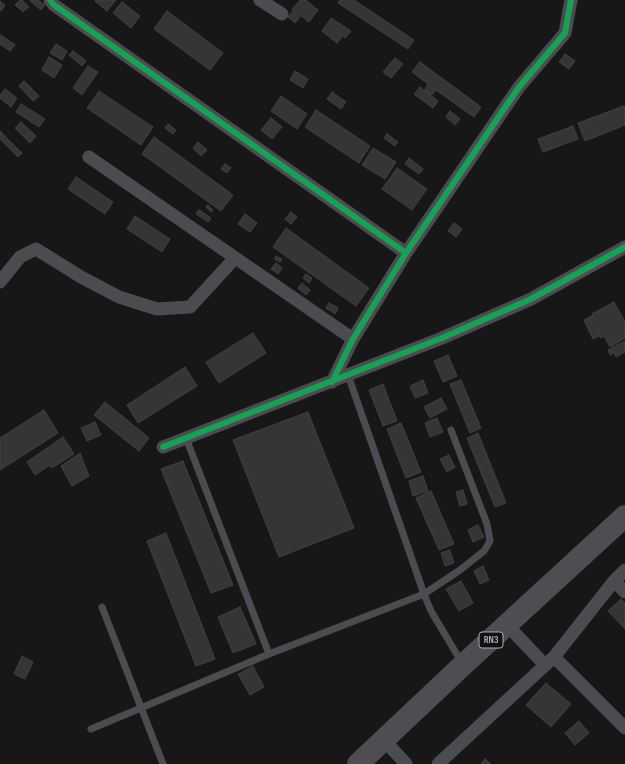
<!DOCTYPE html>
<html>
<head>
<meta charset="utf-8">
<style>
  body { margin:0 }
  canvas { display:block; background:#171717 }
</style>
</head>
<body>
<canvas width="625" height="764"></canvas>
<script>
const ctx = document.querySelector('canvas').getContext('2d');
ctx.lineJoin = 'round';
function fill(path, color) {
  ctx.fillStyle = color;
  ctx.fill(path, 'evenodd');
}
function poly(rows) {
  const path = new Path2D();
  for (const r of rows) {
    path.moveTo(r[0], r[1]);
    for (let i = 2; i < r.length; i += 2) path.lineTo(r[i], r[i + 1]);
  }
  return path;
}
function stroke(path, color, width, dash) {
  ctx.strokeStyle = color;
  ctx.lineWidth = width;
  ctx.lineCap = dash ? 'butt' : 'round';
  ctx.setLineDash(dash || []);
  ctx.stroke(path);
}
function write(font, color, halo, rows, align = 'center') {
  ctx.font = font + ' "Sofia Sans Condensed",sans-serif';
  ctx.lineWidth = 4;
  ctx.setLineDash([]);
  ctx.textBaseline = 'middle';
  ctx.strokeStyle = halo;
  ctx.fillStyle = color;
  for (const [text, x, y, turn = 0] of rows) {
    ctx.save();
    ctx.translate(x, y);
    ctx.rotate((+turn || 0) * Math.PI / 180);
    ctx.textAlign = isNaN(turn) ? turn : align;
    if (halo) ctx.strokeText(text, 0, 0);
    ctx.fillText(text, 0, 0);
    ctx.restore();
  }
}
const building = poly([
  [20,0,22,0,29,7,23,12,15,5,20,0],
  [31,0,38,0,45,5,41,10,30,1,31,0],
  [96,0,116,0,107,11,95,1,96,0],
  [300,0,306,0,318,10,309,22,292,9,300,0],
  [340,0,354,0,414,40,408,49,338,3,340,0],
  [0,1,5,5,1,11,0,10,0,1],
  [122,2,140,16,131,28,113,13,122,2],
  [167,11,223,53,210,70,154,29,167,11],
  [293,11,300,17,295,23,288,17,293,11],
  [331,18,351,31,345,38,343,36,337,43,322,31,331,18],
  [1,35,15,45,10,51,0,44,1,35],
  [56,44,67,51,62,60,50,53,56,44],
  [73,51,86,61,82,66,69,55,73,51],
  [565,54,575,61,569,69,559,62,565,54],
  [49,57,62,65,54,78,42,70,49,57],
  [395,58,403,64,391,78,383,72,395,58],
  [420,62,481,107,474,117,436,90,432,95,425,90,428,84,412,72,420,62],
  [88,66,98,72,82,95,73,88,88,66],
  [295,71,308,79,303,88,290,80,295,71],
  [24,81,39,96,33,101,19,86,24,81],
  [420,87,438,101,433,108,414,94,420,87],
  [5,89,17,98,11,107,0,98,0,95,5,89],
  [99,91,153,127,141,145,87,108,99,91],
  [332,92,346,102,341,109,327,99,332,92],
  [281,96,307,114,297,129,271,111,281,96],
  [21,104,45,119,39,127,16,112,21,104],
  [624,106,625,109,625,125,585,141,578,123,624,106],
  [316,110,370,146,359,163,305,127,316,110],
  [450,111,460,119,455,125,446,117,450,111],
  [271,118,282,127,272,139,261,130,271,118],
  [21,122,36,136,30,143,15,128,21,122],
  [168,124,176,130,173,134,165,128,168,124],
  [573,126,578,139,543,152,538,139,573,126],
  [0,131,22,153,18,157,0,139,0,131],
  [387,134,398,142,395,146,384,138,387,134],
  [154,137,233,195,221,211,142,154,154,137],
  [198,142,207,150,201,156,193,148,198,142],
  [373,148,396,162,385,179,362,165,373,148],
  [409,158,423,169,419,174,405,164,409,158],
  [225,164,231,168,227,173,221,169,225,164],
  [397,168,427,189,412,210,382,189,397,168],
  [76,177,113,202,105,214,68,189,76,177],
  [208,205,213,210,211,212,206,207,208,205],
  [199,210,211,218,208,222,196,214,199,210],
  [291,212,297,217,291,224,285,219,291,212],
  [245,214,257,223,250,232,238,224,245,214],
  [135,216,170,239,162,252,127,229,135,216],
  [454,223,462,229,456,237,448,231,454,223],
  [286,228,369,288,356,306,273,247,286,228],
  [276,256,282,259,280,262,274,259,276,256],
  [276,263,282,268,278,274,271,269,276,263],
  [306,274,312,278,309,283,303,278,306,274],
  [302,283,310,290,306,295,298,288,302,283],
  [614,302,625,322,625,338,610,347,604,336,601,338,596,330,600,328,592,314,614,302],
  [329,303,338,308,335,314,326,308,329,303],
  [592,316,598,328,595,330,599,336,593,339,584,320,592,316],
  [253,333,266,353,219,383,206,362,253,333],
  [625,341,625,352,616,357,614,353,610,355,608,350,625,341],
  [448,355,457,376,443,382,434,361,448,355],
  [185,367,197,386,138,423,127,405,185,367],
  [423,380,428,393,415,398,410,386,423,380],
  [461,380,481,428,470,433,450,384,461,380],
  [383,384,397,421,383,426,369,390,383,384],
  [441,398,447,409,430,418,424,407,441,398],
  [105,402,149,438,139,451,94,415,105,402],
  [44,410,58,433,0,470,0,438,44,410],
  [308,412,354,528,279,557,233,440,308,412],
  [437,418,443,432,430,437,425,423,437,418],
  [95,422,101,435,87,441,81,428,95,422],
  [401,423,421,472,406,478,387,429,401,423],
  [478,433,506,503,495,507,467,438,478,433],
  [63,437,74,454,52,468,50,465,35,475,27,462,63,437],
  [80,453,89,476,72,486,61,466,80,453],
  [449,455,455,467,447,472,440,459,449,455],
  [183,461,233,585,211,593,161,469,183,461],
  [423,476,428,491,413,496,409,481,423,476],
  [463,490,467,504,460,506,456,492,463,490],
  [431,491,454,544,439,550,416,498,431,491],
  [478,525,484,537,473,542,468,530,478,525],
  [166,533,215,659,196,666,147,541,166,533],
  [450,550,454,563,445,566,441,553,450,550],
  [483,566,489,580,480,584,474,571,483,566],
  [461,581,473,603,459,611,446,589,461,581],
  [621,599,625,603,625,629,608,611,621,599],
  [240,607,256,644,233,653,218,617,240,607],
  [22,656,33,662,25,679,14,674,22,656],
  [253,666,264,687,250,695,238,674,253,666],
  [546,683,571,704,551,727,526,705,546,683],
  [579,721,589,733,575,745,565,733,579,721],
  [485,759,491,764,481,764,485,759]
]);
fill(building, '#353536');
stroke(building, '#3f4043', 1);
stroke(poly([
  [451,430,487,524,490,541,484,551,460,570,424,594,431,611,462,663],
  [186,438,269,654,424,594,348,375],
  [102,607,163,764],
  [91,729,269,654]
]), '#4b4c50', 7);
stroke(poly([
  [50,0,54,5,406,253],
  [260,0,282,14],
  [89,157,353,339],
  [0,282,20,257,36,249,81,277,119,297,157,309,190,307,235,258],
  [332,382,353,339,406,253,519,87,565,33,571,0],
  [163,447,442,338,531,299,625,247],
  [614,581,625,592],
  [507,625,545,665],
  [554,657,625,728],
  [384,740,406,764],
  [438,764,554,657,614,581,625,570]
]), '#4b4c50', 13);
stroke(poly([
  [358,764,463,665,625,516]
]), '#4e4e52', 22);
stroke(poly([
  [50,0,54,5,406,253],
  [332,382,353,339,406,253,519,87,565,33,571,0],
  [163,447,442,338,531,299,625,247]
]), '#1a9f57', 6);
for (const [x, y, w] of [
  [491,640,24]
]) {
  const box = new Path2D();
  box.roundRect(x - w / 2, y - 8, w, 16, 3);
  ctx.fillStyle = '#111113';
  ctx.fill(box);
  stroke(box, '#a8adb8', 1);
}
write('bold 10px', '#a8adb8', null, [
  ["RN3",491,640]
]);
</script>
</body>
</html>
